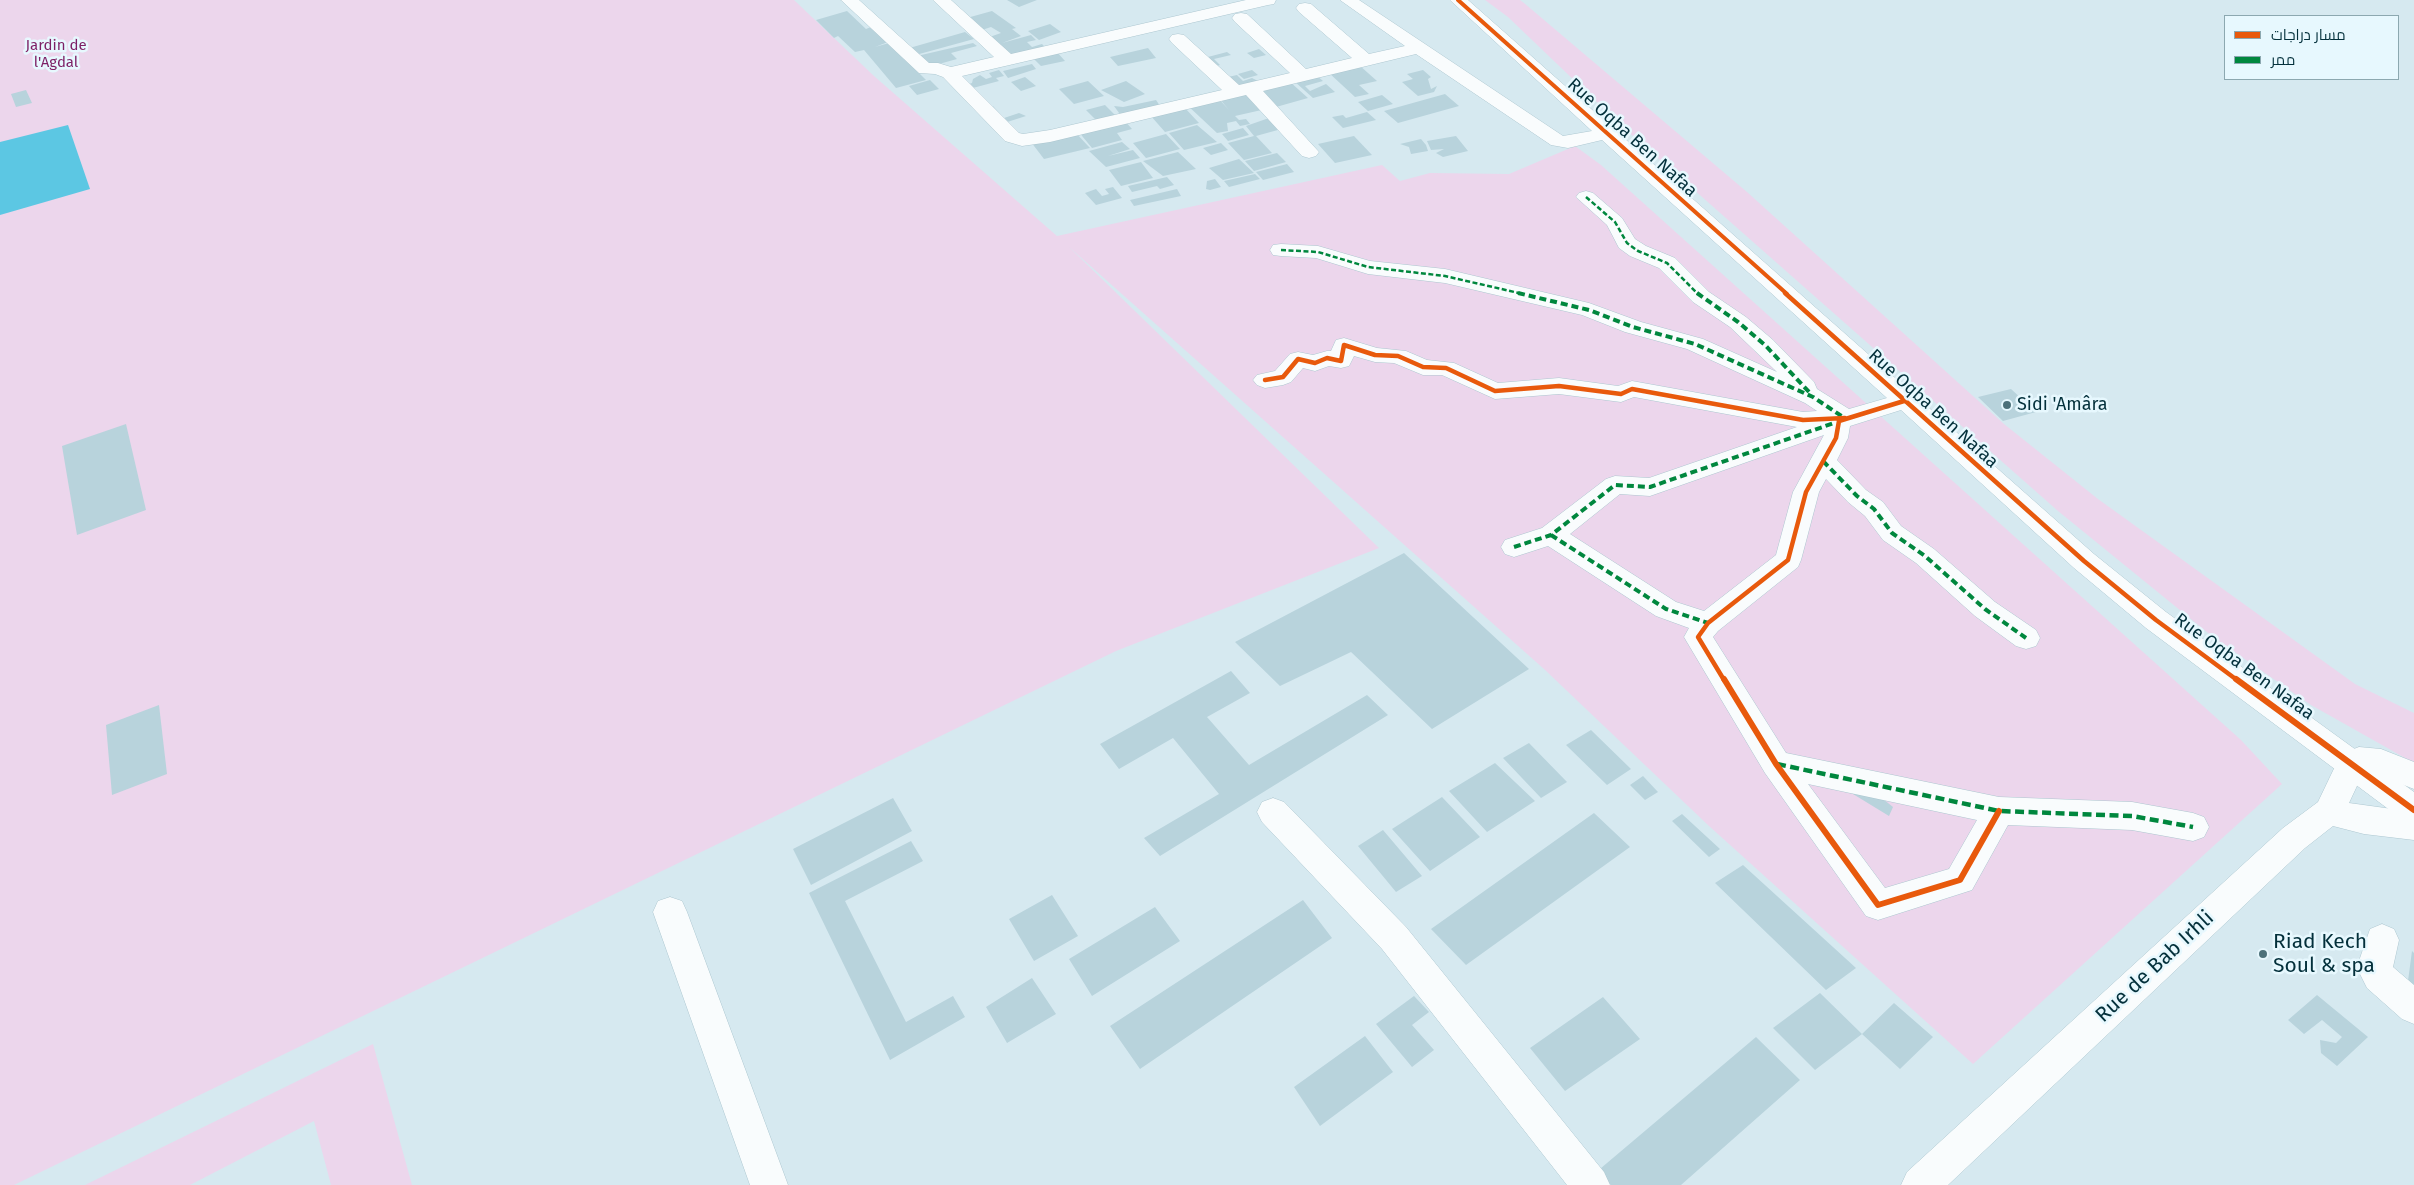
<!DOCTYPE html>
<html>
<head>
<meta charset="utf-8">
<style>
  body { margin:0 }
  #map { position:relative; width:2414px; height:1185px; overflow:hidden; background:#d6e9f0; font-family:"Fira Sans",Cairo,sans-serif }
  canvas { display:block }
  .legend { position:absolute; left:2224px; top:15px; width:175px; height:65px; box-sizing:border-box; background:#e7f8fe; border:1px solid #8ca8b0; margin:0; padding:6px 9px; list-style:none; font-size:15px; color:#03303b }
  .legend li { display:flex; align-items:center; gap:10px; height:25px }
  .legend b { width:25px; border:1px solid #8ca8b0 }
</style>
</head>
<body>
<div id="map">
<canvas width="2414" height="1185"></canvas>
<ul class="legend">
<li><b style="height:6px;background:#e8590c"></b>مسار دراجات</li>
<li><b style="height:6px;background:#00873e"></b>ممر</li>
</ul>
</div>
<script>
const ctx = document.querySelector('canvas').getContext('2d');
ctx.lineJoin = 'round';
function fill(path, color) {
  ctx.fillStyle = color;
  ctx.fill(path, 'evenodd');
}
function poly(rows) {
  const path = new Path2D();
  for (const r of rows) {
    path.moveTo(r[0], r[1]);
    for (let i = 2; i < r.length; i += 2) path.lineTo(r[i], r[i + 1]);
  }
  return path;
}
function stroke(path, color, width, dash) {
  ctx.strokeStyle = color;
  ctx.lineWidth = width;
  ctx.lineCap = dash ? 'butt' : 'round';
  ctx.setLineDash(dash || []);
  ctx.stroke(path);
}
function write(font, color, halo, rows, align = 'center') {
  ctx.font = font + ' "Fira Sans",sans-serif';
  ctx.lineWidth = 5;
  ctx.setLineDash([]);
  ctx.textBaseline = 'middle';
  ctx.strokeStyle = halo;
  ctx.fillStyle = color;
  for (const [text, x, y, turn = 0] of rows) {
    ctx.save();
    ctx.translate(x, y);
    ctx.rotate((+turn || 0) * Math.PI / 180);
    ctx.textAlign = isNaN(turn) ? turn : align;
    if (halo) ctx.strokeText(text, 0, 0);
    ctx.fillText(text, 0, 0);
    ctx.restore();
  }
}
fill(poly([
  [0,0,794,0,874,76,1057,236,1382,165,1400,181,1430,173,1509,174,1575,146,1601,165,2241,740,2282,784,1973,1064,1709,826,1544,669,1069,247,1379,548,1116,651,14,1185,0,1185],
  [1485,0,1520,0,1524,3,1747,192,2004,424,2098,499,2355,684,2414,713,2414,763,2311,705,2213,637,2058,511,1625,129,1508,17],
  [373,1044,412,1185,331,1185,314,1121,190,1185,85,1185]
]), '#ecd6ec');
fill(poly([
  [68,125,90,189,0,215,0,142]
]), '#5cc7e3');
fill(poly([
  [1007,0,1037,0,1019,7],
  [847,11,866,29,871,27,888,42,875,47,889,43,926,80,896,88,864,50,855,52,838,36,834,38,816,20],
  [992,11,1016,28,1012,29,1021,36,1002,43,1031,35,1036,40,1027,42,1032,47,1042,44,1045,47,1008,57,981,40,1001,33,991,27,973,33,956,21],
  [1050,24,1061,32,1039,40,1028,31],
  [965,32,974,39,912,56,906,49],
  [973,43,977,46,951,53,957,59,928,67,917,56],
  [1148,48,1156,58,1118,66,1110,57],
  [1259,49,1266,55,1254,58,1247,53],
  [1056,51,1065,61,1041,66,1032,57],
  [1227,52,1231,55,1214,59,1220,65,1214,67,1204,58],
  [1032,64,1036,69,1008,78,1003,71],
  [1359,65,1377,81,1359,85,1369,94,1355,97,1328,72],
  [999,70,1004,76,996,78,999,81,969,89,966,85,972,83,973,79,980,75,986,79,992,77,989,73],
  [1252,70,1258,75,1244,79,1238,74],
  [1423,70,1431,77,1428,79,1431,89,1437,86,1434,92,1418,96,1402,82,1413,79,1407,74],
  [1237,75,1243,81,1252,78,1258,81,1239,88,1228,77],
  [1316,75,1323,81,1305,86,1310,91,1326,84,1335,92,1313,98,1294,81],
  [1025,77,1036,86,1021,91,1011,82],
  [930,80,939,89,917,95,909,86],
  [1088,81,1104,96,1074,104,1059,89],
  [1126,81,1145,94,1124,102,1101,90],
  [1289,81,1308,98,1276,107,1257,90],
  [26,90,32,103,16,107,11,94],
  [1249,91,1266,109,1235,116,1239,120,1246,119,1250,124,1240,126,1236,121,1227,123,1228,131,1217,133,1186,104,1217,97,1229,110,1219,98],
  [1445,94,1459,106,1398,123,1384,111],
  [1382,95,1393,104,1368,111,1358,102],
  [1156,100,1162,109,1122,117,1114,106,1123,107],
  [1105,105,1116,116,1097,121,1086,110],
  [993,106,1004,118,1019,113,1026,116,1001,124,986,108],
  [1184,107,1199,123,1165,132,1150,115],
  [1367,112,1376,120,1343,128,1332,117,1343,115,1346,118],
  [1269,118,1285,128,1256,136,1272,153,1244,160,1228,143,1254,136,1246,126],
  [1124,120,1132,129,1117,133,1122,140,1092,148,1078,131],
  [1197,125,1217,142,1184,150,1169,133],
  [1243,128,1249,135,1228,141,1222,134],
  [1075,132,1090,148,1044,159,1031,142],
  [1166,134,1180,149,1146,158,1133,143],
  [1354,136,1372,155,1335,163,1318,144],
  [1456,136,1468,151,1443,157,1436,153,1444,149,1431,150,1427,141],
  [1421,139,1426,145,1428,151,1411,154,1409,147,1400,144],
  [1122,142,1130,149,1108,156,1133,150,1140,158,1106,167,1089,151],
  [1221,143,1228,150,1211,155,1203,148],
  [1178,152,1196,169,1163,176,1143,161],
  [1277,153,1286,162,1254,171,1245,161],
  [1239,159,1254,173,1223,180,1209,168],
  [1141,162,1153,178,1121,186,1109,170],
  [1287,164,1294,172,1263,180,1256,172],
  [1255,174,1260,179,1229,187,1224,181],
  [1167,177,1174,185,1160,189,1157,186,1132,192,1128,186],
  [1215,179,1221,187,1210,190,1206,189,1207,181],
  [1113,187,1122,198,1096,205,1085,193,1096,189,1102,196,1109,194,1105,189],
  [1177,189,1181,196,1134,206,1130,200],
  [2011,389,2036,412,2003,421,1978,397],
  [126,424,146,510,77,535,62,446],
  [1404,553,1529,669,1432,729,1351,652,1280,686,1235,642],
  [1231,671,1250,693,1207,717,1249,765,1367,695,1388,715,1160,856,1144,838,1219,794,1173,738,1119,769,1100,744],
  [159,705,167,774,112,795,106,725],
  [1591,730,1631,769,1607,785,1566,745],
  [1529,743,1567,782,1541,798,1503,758],
  [1495,763,1535,801,1487,832,1449,791],
  [1643,776,1658,792,1645,800,1630,785],
  [1863,783,1893,807,1889,816,1853,794],
  [1442,797,1480,837,1430,871,1392,829],
  [893,798,912,831,811,885,793,849],
  [1594,813,1630,847,1466,965,1431,929],
  [1682,814,1720,849,1709,857,1672,821],
  [1383,830,1422,876,1396,892,1358,846],
  [911,841,923,861,845,901,906,1022,953,996,965,1017,890,1060,809,893],
  [1743,865,1856,968,1826,990,1715,883],
  [1052,895,1078,936,1034,961,1009,919],
  [1303,900,1332,938,1140,1069,1110,1026],
  [1155,907,1180,941,1092,996,1069,959],
  [2412,951,2414,953,2414,987,2408,981],
  [1032,978,1056,1014,1007,1043,986,1007],
  [1820,993,1862,1034,1815,1070,1773,1028],
  [2317,995,2368,1037,2337,1066,2321,1053,2320,1040,2336,1043,2342,1037,2322,1020,2304,1034,2288,1020],
  [1414,996,1429,1012,1412,1025,1434,1050,1412,1067,1376,1024],
  [1603,997,1640,1039,1565,1091,1530,1048],
  [1894,1003,1933,1037,1900,1069,1862,1034],
  [1365,1036,1393,1072,1320,1126,1294,1087],
  [1756,1037,1800,1080,1681,1185,1611,1185,1609,1183,1607,1185,1581,1185]
]), '#b8d3dc');
const minor = poly([
  [841,0,859,0,929,63,938,63,951,67,994,57,933,0,951,0,1011,54,1246,0,1276,0,1274,4,1268,5,962,76,1019,133,1023,134,1050,130,1222,90,1172,43,1169,39,1172,35,1178,34,1184,35,1239,85,1290,73,1235,22,1232,18,1235,14,1241,13,1247,14,1306,69,1352,58,1299,12,1296,8,1299,4,1305,3,1311,4,1369,54,1405,46,1340,0,1359,0,1563,136,1592,131,1450,0,1468,0,2094,554,2166,612,2414,792,2414,824,2403,820,2146,628,2074,568,1901,410,1850,426,1848,438,1837,460,1866,490,1883,502,1901,526,1934,549,1995,602,2036,630,2040,638,2036,646,2026,649,2016,646,1975,616,1916,563,1883,540,1865,516,1848,502,1826,479,1819,492,1801,560,1798,567,1718,631,1713,637,1786,753,1999,797,2132,802,2193,813,2204,817,2209,827,2204,837,2193,841,2132,830,2008,825,1972,890,1878,920,1866,916,1765,773,1684,637,1689,628,1656,616,1548,546,1514,557,1505,554,1501,547,1505,540,1542,528,1606,479,1615,476,1649,478,1797,427,1634,397,1621,402,1559,394,1495,399,1442,375,1423,375,1394,363,1375,362,1354,356,1349,366,1341,368,1329,366,1315,371,1303,368,1291,382,1283,385,1265,388,1257,385,1253,380,1257,375,1275,371,1290,354,1298,352,1313,355,1327,351,1331,351,1336,340,1344,338,1377,348,1406,351,1427,360,1454,363,1498,383,1559,378,1618,386,1632,381,1803,412,1817,411,1805,403,1687,349,1625,332,1582,315,1445,283,1368,274,1316,258,1281,256,1273,255,1270,250,1273,245,1281,244,1318,246,1370,261,1445,269,1589,303,1641,322,1703,339,1777,372,1730,327,1693,302,1659,268,1630,256,1619,248,1607,225,1576,197,1579,193,1586,191,1593,193,1622,218,1635,239,1646,246,1675,258,1709,292,1746,317,1773,340,1814,382,1817,389,1849,409,1887,398,1602,140,1568,148,1551,145,1416,54,1263,91,1319,152,1316,156,1309,158,1302,156,1246,95,1050,142,1022,146,1005,141,943,77,935,74,919,73,841,0],
  [1824,435,1793,492,1776,555,1704,611,1676,602,1570,534,1620,494,1650,496,1824,435],
  [1808,784,1977,820,1949,869,1885,888,1808,784],
  [1273,798,1284,802,1406,927,1604,1172,1610,1185,1567,1185,1382,949,1262,822,1257,812,1262,802,1273,798],
  [670,897,682,901,687,912,788,1185,750,1185,653,912,658,901,670,897],
  [2382,924,2394,929,2399,940,2393,967,2414,985,2414,1024,2402,1019,2367,988,2359,972,2359,961,2370,929,2382,924]
]);
const major = poly([
  [2359,747,2381,749,2414,762,2414,789,2378,775,2363,773,2349,803,2414,812,2414,840,2364,834,2333,826,2305,848,1948,1185,1901,1185,1907,1172,2283,828,2318,802,2341,754,2359,747]
]);
stroke(minor, '#adc7d0', 1);
stroke(major, '#adc7d0', 1);
fill(minor, '#f9fcfd');
fill(major, '#f9fcfd');
stroke(poly([
  [1586,197,1615,222,1627,243,1638,251,1667,263,1698,294],
  [1281,250,1318,252,1368,267,1445,276,1523,294]
]), '#00873e', 2.5, [5, 2.5]);
stroke(poly([
  [1518,293,1589,310,1633,327,1695,344,1813,397,1843,417],
  [1697,293,1738,322,1765,345,1810,393],
  [1823,461,1857,496,1874,509,1892,533,1925,556,1985,609,2026,638],
  [1551,535,1666,609,1708,623],
  [1514,547,1551,535,1615,485,1650,487,1834,423]
]), '#00873e', 4, [7, 4]);
stroke(poly([
  [1777,764,1999,811,2132,816,2193,827]
]), '#00873e', 4.5, [9, 4.5]);
stroke(poly([
  [1458,0,1787,294]
]), '#e8590c', 4);
stroke(poly([
  [1785,293,2084,561,2156,620,2237,680],
  [1265,380,1283,377,1298,359,1315,363,1327,358,1341,361,1344,345,1375,355,1398,356,1423,367,1446,368,1495,391,1559,386,1621,394,1632,389,1803,420,1845,418],
  [1724,680,1698,637,1708,623,1788,560,1806,492,1836,438,1839,421,1904,401]
]), '#e8590c', 4.5);
stroke(poly([
  [1724,679,1776,764,1878,905,1960,880,1999,811],
  [2236,679,2414,810]
]), '#e8590c', 6);
for (const [x, y, r, color] of [
  [2007,405,5,"#4d717a"],
  [2263,954,5,"#4d717a"]
]) {
  const dot = new Path2D();
  dot.arc(x, y, r, 0, 2 * Math.PI);
  ctx.fillStyle = color;
  ctx.fill(dot);
  stroke(dot, '#e7f8fe', 2);
}
write('15px', '#7d1f65', '#e7f8fe', [
  ["Jardin de",56,46],
  ["l'Agdal",56,63]
]);
write('18px', '#03303b', '#e7f8fe', [
  ["Rue Oqba Ben Nafaa",1632,138,42],
  ["Rue Oqba Ben Nafaa",1933,409,42],
  ["Rue Oqba Ben Nafaa",2244,667,36]
]);
write('18px', '#03303b', '#e7f8fe', [
  ["Sidi 'Amâra",2017,405]
], 'left');
write('21px', '#03303b', '#e7f8fe', [
  ["Riad Kech",2273,942],
  ["Soul & spa",2273,966]
], 'left');
write('21px', '#03303b', '#e7f8fe', [
  ["Rue de Bab Irhli",2155,967,-43]
]);
</script>
</body>
</html>
